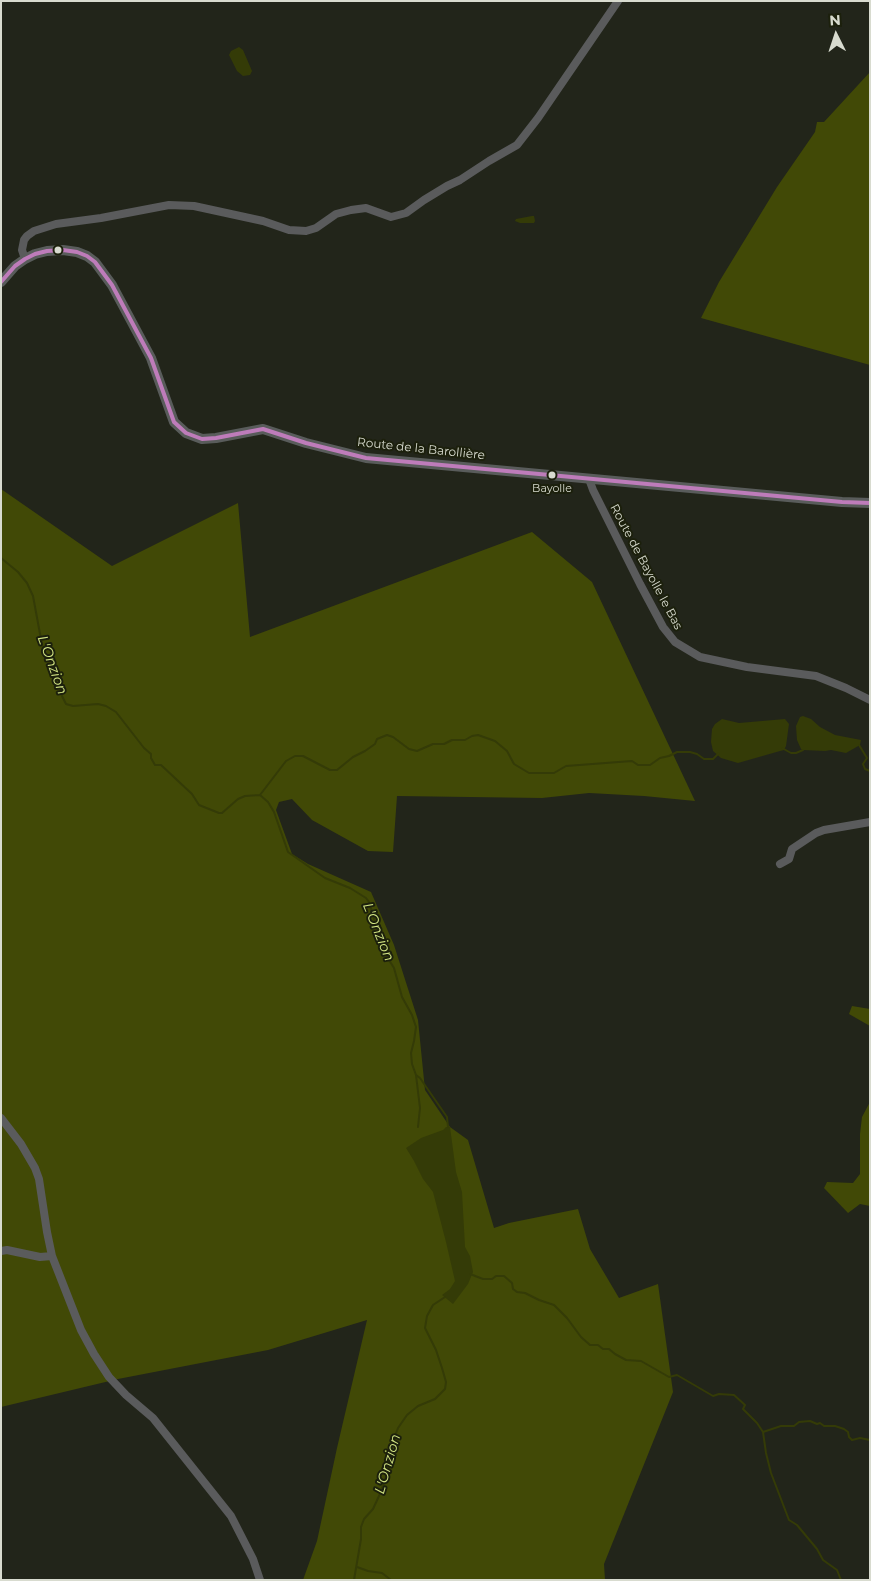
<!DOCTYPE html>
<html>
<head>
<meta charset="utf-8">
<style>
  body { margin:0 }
  #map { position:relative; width:871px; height:1581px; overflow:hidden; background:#22251a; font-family:Montserrat,sans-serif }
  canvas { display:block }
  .frame { position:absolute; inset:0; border:2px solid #d8dbcf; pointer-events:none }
  .north { position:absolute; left:811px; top:10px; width:50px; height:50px; -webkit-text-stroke:4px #1c200c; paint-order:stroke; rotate:356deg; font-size:14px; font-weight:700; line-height:20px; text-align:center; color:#d8dbcf }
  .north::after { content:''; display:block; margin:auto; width:18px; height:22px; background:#d8dbcf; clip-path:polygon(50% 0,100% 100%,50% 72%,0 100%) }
</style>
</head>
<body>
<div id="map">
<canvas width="871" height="1581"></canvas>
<div class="frame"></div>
<div class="north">N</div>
</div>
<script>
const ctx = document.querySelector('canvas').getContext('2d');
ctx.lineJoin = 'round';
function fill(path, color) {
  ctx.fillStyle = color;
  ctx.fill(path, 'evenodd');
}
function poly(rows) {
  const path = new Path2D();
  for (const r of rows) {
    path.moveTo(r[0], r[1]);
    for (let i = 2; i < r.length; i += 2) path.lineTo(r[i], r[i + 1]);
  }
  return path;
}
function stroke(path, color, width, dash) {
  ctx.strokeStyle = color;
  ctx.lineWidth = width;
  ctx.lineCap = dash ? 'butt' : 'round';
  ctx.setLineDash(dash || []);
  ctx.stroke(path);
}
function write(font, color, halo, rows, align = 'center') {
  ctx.font = font + ' Montserrat,sans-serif';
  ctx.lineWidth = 4;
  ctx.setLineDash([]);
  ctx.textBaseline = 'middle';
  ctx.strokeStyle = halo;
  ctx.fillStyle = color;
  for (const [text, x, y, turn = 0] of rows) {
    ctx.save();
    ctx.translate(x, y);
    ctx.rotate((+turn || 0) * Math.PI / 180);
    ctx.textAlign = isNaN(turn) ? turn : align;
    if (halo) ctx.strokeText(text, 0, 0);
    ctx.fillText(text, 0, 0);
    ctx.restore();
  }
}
fill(poly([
  [870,72,870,365,701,318,719,282,777,187,815,132,817,122,824,122],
  [1,489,112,566,238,503,250,637,532,532,592,582,695,801,644,796,589,793,542,798,397,796,393,852,368,851,312,820,292,799,279,802,276,810,292,854,308,864,371,892,394,945,418,1020,425,1090,450,1127,468,1140,494,1228,509,1223,578,1209,590,1249,619,1298,658,1284,673,1392,604,1564,605,1580,303,1580,317,1541,337,1448,367,1320,268,1350,118,1379,1,1407],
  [852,1006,870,1009,870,1026,849,1014],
  [870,1102,870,1206,860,1204,848,1213,824,1188,827,1182,853,1183,860,1174,860,1134,862,1117]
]), '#414906');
fill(poly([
  [239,47,243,50,252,71,250,75,243,76,237,71,229,55,231,51],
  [532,216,534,216,535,221,534,223,520,223,515,221,516,219],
  [803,716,811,719,820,727,835,735,861,740,860,745,846,753,831,750,825,751,803,750,801,749,797,740,796,726,800,717],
  [722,719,739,723,785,719,789,724,786,746,784,750,780,751,738,763,721,758,713,751,711,742,712,729,715,724],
  [446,1127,450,1127,456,1172,462,1192,465,1247,470,1256,473,1272,468,1284,453,1304,442,1295,450,1289,455,1281,446,1242,433,1192,423,1179,414,1161,406,1148,421,1138,443,1130]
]), '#343b07');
stroke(poly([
  [1,558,18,572,27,583,33,596,43,650,56,668,62,696,66,704,73,706,98,704,106,706,116,712,144,748,151,754,151,758,155,765,161,765,192,794,199,805,219,813,222,813,238,799,245,796,260,795,268,802,274,812,288,852,325,878,350,888,366,898,369,902,384,952,394,968,402,997,412,1015,416,1027,414,1041,411,1053,412,1064,416,1075,420,1108,418,1127],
  [859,745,867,758,863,764,865,769,870,771],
  [782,748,791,753,796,753,803,750],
  [260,795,286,761,295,756,303,756,330,770,337,770,353,757,365,751,375,744,377,739,387,735,393,737,409,749,417,751,433,744,444,744,452,740,465,740,472,736,478,735,495,741,507,751,514,764,529,773,554,773,566,766,632,761,638,765,650,765,660,758,669,756,677,752,690,752,697,754,704,759,713,759,719,753],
  [416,1075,420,1078,447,1117,448,1127],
  [470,1274,483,1279,492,1279,496,1276,504,1276,512,1283,513,1289,517,1292,525,1293,539,1300,554,1305,567,1318,581,1337,590,1345,598,1345,603,1349,609,1349,615,1354,626,1360,641,1361,669,1377,677,1375,713,1396,719,1394,734,1395,745,1405,743,1409,757,1423,763,1432,766,1453,771,1473,789,1520,797,1525,817,1549,823,1560,837,1570,841,1580],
  [763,1432,781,1426,794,1426,799,1422,810,1421,817,1424,820,1423,824,1426,835,1426,844,1429,848,1432,849,1437,852,1440,860,1438,870,1440],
  [357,1567,368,1571,382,1573,391,1580],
  [354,1580,361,1539,361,1527,364,1519,373,1509,379,1496,389,1468,392,1444,398,1428,407,1415,418,1406,435,1399,445,1389,446,1382,442,1368,436,1350,425,1328,427,1316,433,1305,445,1297]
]), '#343b07', 2);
stroke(poly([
  [25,259,22,250,24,240,27,236,34,231,56,224,101,218,169,205,194,206,263,221,289,230,306,231,316,228,336,214,351,210,366,208,391,217,406,213,424,200,447,186,460,180,489,161,517,145,538,118,618,1],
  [589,479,593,490,640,584,663,627,675,642,700,657,747,667,816,676,846,688,870,700],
  [780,864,789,859,792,849,816,833,824,830,870,822],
  [1,1118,21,1144,35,1168,39,1179,47,1232,52,1256,81,1330,94,1354,109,1377,126,1395,153,1418,231,1516,253,1559,260,1580],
  [1,1251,7,1250,40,1257,52,1256]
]), '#5a5b5c', 8);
stroke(poly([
  [1,282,15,266,25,259,35,254,47,251,63,250,77,252,87,256,95,262,112,285,151,358,174,422,186,433,202,439,216,438,263,429,306,443,366,458,842,502,870,503]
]), '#595c5b', 10);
stroke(poly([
  [1,282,15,266,25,259,35,254,47,251,63,250,77,252,87,256,95,262,112,285,151,358,174,422,186,433,202,439,216,438,263,429,306,443,366,458,842,502,870,503]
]), '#be7cba', 4);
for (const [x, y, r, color] of [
  [58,250,4.5,"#d8dbcf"],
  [552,475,4.5,"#d8dbcf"]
]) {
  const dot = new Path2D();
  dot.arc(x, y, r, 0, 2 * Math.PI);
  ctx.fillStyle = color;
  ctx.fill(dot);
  stroke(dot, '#1c200c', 2);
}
write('11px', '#d8dbcf', '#1c200c', [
  ["Bayolle",552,489]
]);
write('12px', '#d8dbcf', '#1c200c', [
  ["Route de la Barollière",421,449,6],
  ["Route de Bayolle le Bas",646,567,62]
]);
write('italic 14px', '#d4e684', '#1c200c', [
  ["L'Onzion",52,665,70],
  ["L'Onzion",378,932,68],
  ["L'Onzion",388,1464,-74]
]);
</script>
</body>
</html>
